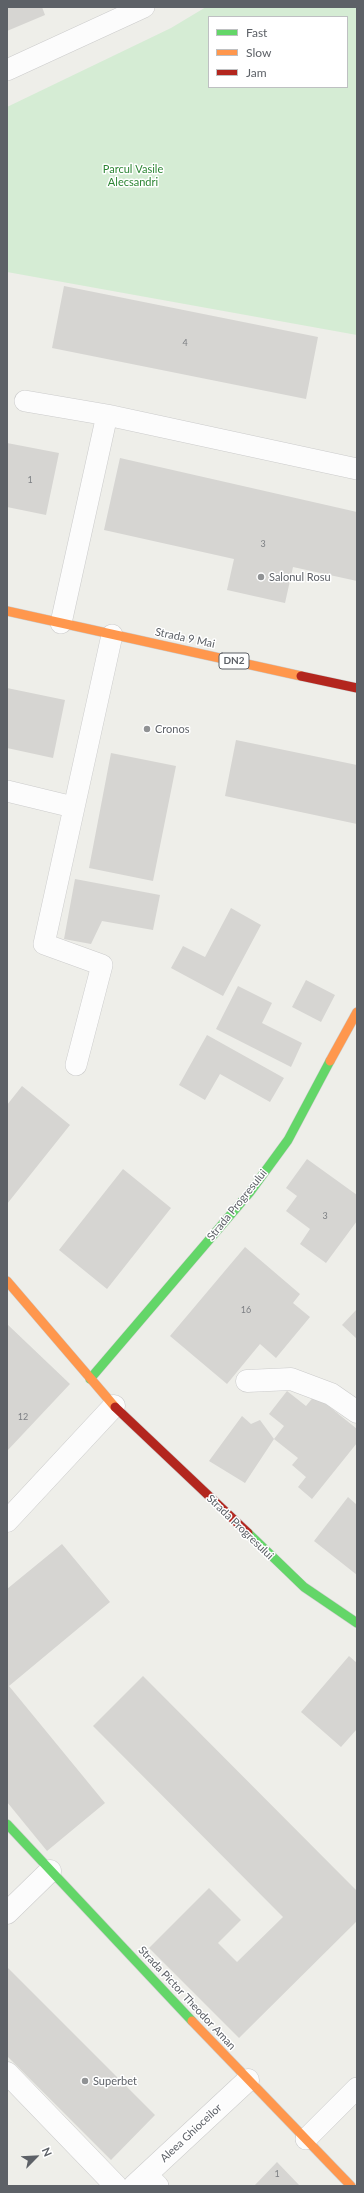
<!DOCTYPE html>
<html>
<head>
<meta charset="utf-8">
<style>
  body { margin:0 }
  #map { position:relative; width:364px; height:2193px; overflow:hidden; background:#eeeee9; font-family:Lato,sans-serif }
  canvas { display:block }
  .frame { position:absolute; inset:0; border:8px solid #5d6167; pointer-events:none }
  .legend { position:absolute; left:208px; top:16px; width:140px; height:72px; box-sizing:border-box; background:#fff; border:1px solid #bec0c2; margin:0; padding:5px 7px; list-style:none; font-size:12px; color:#5d6167 }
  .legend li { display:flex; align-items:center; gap:8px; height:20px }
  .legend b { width:20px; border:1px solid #bec0c2 }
  .north { position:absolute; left:16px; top:2137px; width:40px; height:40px; -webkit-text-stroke:3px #fff; paint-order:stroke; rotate:66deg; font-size:11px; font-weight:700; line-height:16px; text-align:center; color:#5d6167 }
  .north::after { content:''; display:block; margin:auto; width:14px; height:18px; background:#5d6167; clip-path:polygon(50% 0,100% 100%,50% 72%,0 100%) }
</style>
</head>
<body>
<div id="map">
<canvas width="364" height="2193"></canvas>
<div class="frame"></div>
<ul class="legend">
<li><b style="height:5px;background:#63d668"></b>Fast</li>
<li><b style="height:5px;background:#ff974d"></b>Slow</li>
<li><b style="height:5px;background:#b3261e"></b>Jam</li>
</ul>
<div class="north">N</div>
</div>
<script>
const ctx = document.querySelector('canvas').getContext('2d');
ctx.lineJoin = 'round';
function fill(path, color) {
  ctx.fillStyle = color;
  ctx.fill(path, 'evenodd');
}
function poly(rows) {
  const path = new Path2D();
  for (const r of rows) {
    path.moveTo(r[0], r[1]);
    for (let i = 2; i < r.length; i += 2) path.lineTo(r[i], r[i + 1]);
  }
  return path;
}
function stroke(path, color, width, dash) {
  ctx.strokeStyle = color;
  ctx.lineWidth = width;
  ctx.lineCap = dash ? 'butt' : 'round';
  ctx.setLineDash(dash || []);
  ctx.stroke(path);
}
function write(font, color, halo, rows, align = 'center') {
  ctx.font = font + ' Lato,sans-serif';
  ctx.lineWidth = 3;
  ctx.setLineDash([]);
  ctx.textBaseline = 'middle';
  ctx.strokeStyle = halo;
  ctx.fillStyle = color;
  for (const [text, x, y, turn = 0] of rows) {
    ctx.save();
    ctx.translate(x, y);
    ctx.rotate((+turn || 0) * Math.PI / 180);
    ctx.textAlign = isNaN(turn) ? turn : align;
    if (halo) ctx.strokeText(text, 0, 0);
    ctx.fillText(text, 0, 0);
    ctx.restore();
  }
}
fill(poly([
  [206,7,357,7,357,335,7,272,7,107,171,28],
  [209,17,347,17,347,87,209,87]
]), '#d5ecd4');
fill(poly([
  [7,7,42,7,45,15,7,31],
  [64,286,318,337,306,399,52,348],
  [7,443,59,453,46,515,7,507],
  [120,458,357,512,357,581,293,567,285,603,227,590,234,559,104,530],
  [7,688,65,700,53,758,7,748],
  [236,740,357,765,357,824,225,796],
  [111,753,176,766,153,881,89,868],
  [75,879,160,895,153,930,102,921,91,944,64,939],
  [231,908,261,925,223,996,171,968,183,946,205,957],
  [306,980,335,995,321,1022,292,1007],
  [238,986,272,1003,262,1023,302,1043,291,1067,216,1029],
  [207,1035,284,1078,270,1102,220,1074,205,1100,179,1085],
  [22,1086,70,1125,7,1204,7,1105],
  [307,1159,357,1195,357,1221,326,1263,300,1244,310,1229,286,1211,297,1196,286,1188],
  [123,1169,171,1208,107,1289,59,1250],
  [245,1247,300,1294,293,1303,310,1317,276,1358,260,1344,227,1384,170,1336],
  [357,1309,357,1339,342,1325],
  [7,1324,70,1384,7,1451],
  [287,1391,306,1406,315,1395,357,1429,357,1443,312,1499,298,1487,306,1477,292,1465,298,1458,274,1439,284,1426,269,1414],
  [242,1416,251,1424,260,1420,274,1439,245,1483,209,1461],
  [348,1497,357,1505,357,1575,314,1541],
  [62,1544,110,1602,9,1686,105,1803,47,1851,7,1802,7,1589],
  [349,1656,357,1663,357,1729,341,1747,301,1712],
  [143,1676,357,1891,357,1921,239,2038,149,1948,209,1888,241,1920,218,1943,237,1962,283,1917,93,1726],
  [7,1967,155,2115,111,2160,7,2056],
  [277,2162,300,2186,254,2186]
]), '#d6d5d2');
const lane = poly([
  [7,70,144,7],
  [25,401,107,415,357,469],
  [61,623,107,415],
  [7,791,73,807],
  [76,1065,102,965,44,944,112,635],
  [306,2139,357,2088],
  [147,2175,158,2186]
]);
const street = poly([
  [247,1381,291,1379,331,1394,357,1412],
  [7,1521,114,1406],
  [7,1913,50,1871],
  [7,2073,116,2186],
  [134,2186,248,2080]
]);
const fast = poly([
  [90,1379,250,1192,288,1140,330,1061],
  [248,1533,304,1587,357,1623],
  [7,1824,192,2021]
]);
const slow = poly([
  [7,611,301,676],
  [330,1061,357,1012],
  [7,1281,115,1407],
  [192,2021,351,2186]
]);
const jam = poly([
  [301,676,357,688],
  [115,1407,248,1533]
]);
stroke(lane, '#cbcbcb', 22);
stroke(street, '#cbcbcb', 23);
stroke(fast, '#cbcccc', 10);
stroke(slow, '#cbcccc', 10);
stroke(jam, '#cbcccc', 10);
stroke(lane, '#fcfcfc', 21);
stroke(street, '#fcfcfc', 22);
stroke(fast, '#63d668', 9);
stroke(slow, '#ff974d', 9);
stroke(jam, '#b3261e', 9);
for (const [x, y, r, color] of [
  [261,577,4,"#909294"],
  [147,729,4,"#909294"],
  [85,2081,4,"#909294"]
]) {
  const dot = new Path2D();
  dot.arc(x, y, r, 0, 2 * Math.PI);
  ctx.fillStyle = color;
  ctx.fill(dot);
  stroke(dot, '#fff', 1.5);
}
write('9px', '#7c7f83', null, [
  ["4",185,343],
  ["1",30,480],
  ["3",263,544],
  ["3",325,1216],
  ["16",246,1310],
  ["12",23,1417],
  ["1",277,2174]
]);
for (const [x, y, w] of [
  [234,661,30]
]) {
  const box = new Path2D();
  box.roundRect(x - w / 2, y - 8, w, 16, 3);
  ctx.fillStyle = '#fff';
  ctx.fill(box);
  stroke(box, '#5d6167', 1);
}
write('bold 10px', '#5d6167', null, [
  ["DN2",234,661]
]);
write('11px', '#2d8634', '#fff', [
  ["Parcul Vasile",133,169],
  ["Alecsandri",133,182]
]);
write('11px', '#5d6167', '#fff', [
  ["Salonul Rosu",269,577],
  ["Cronos",155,729],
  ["Superbet",93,2081]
], 'left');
write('11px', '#5d6167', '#fff', [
  ["Strada 9 Mai",185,638,12],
  ["Strada Progresului",237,1205,-51],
  ["Strada Progresului",240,1527,44],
  ["Strada Pictor Theodor Aman",187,1998,47],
  ["Aleea Ghioceilor",191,2133,-43]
]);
</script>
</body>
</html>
